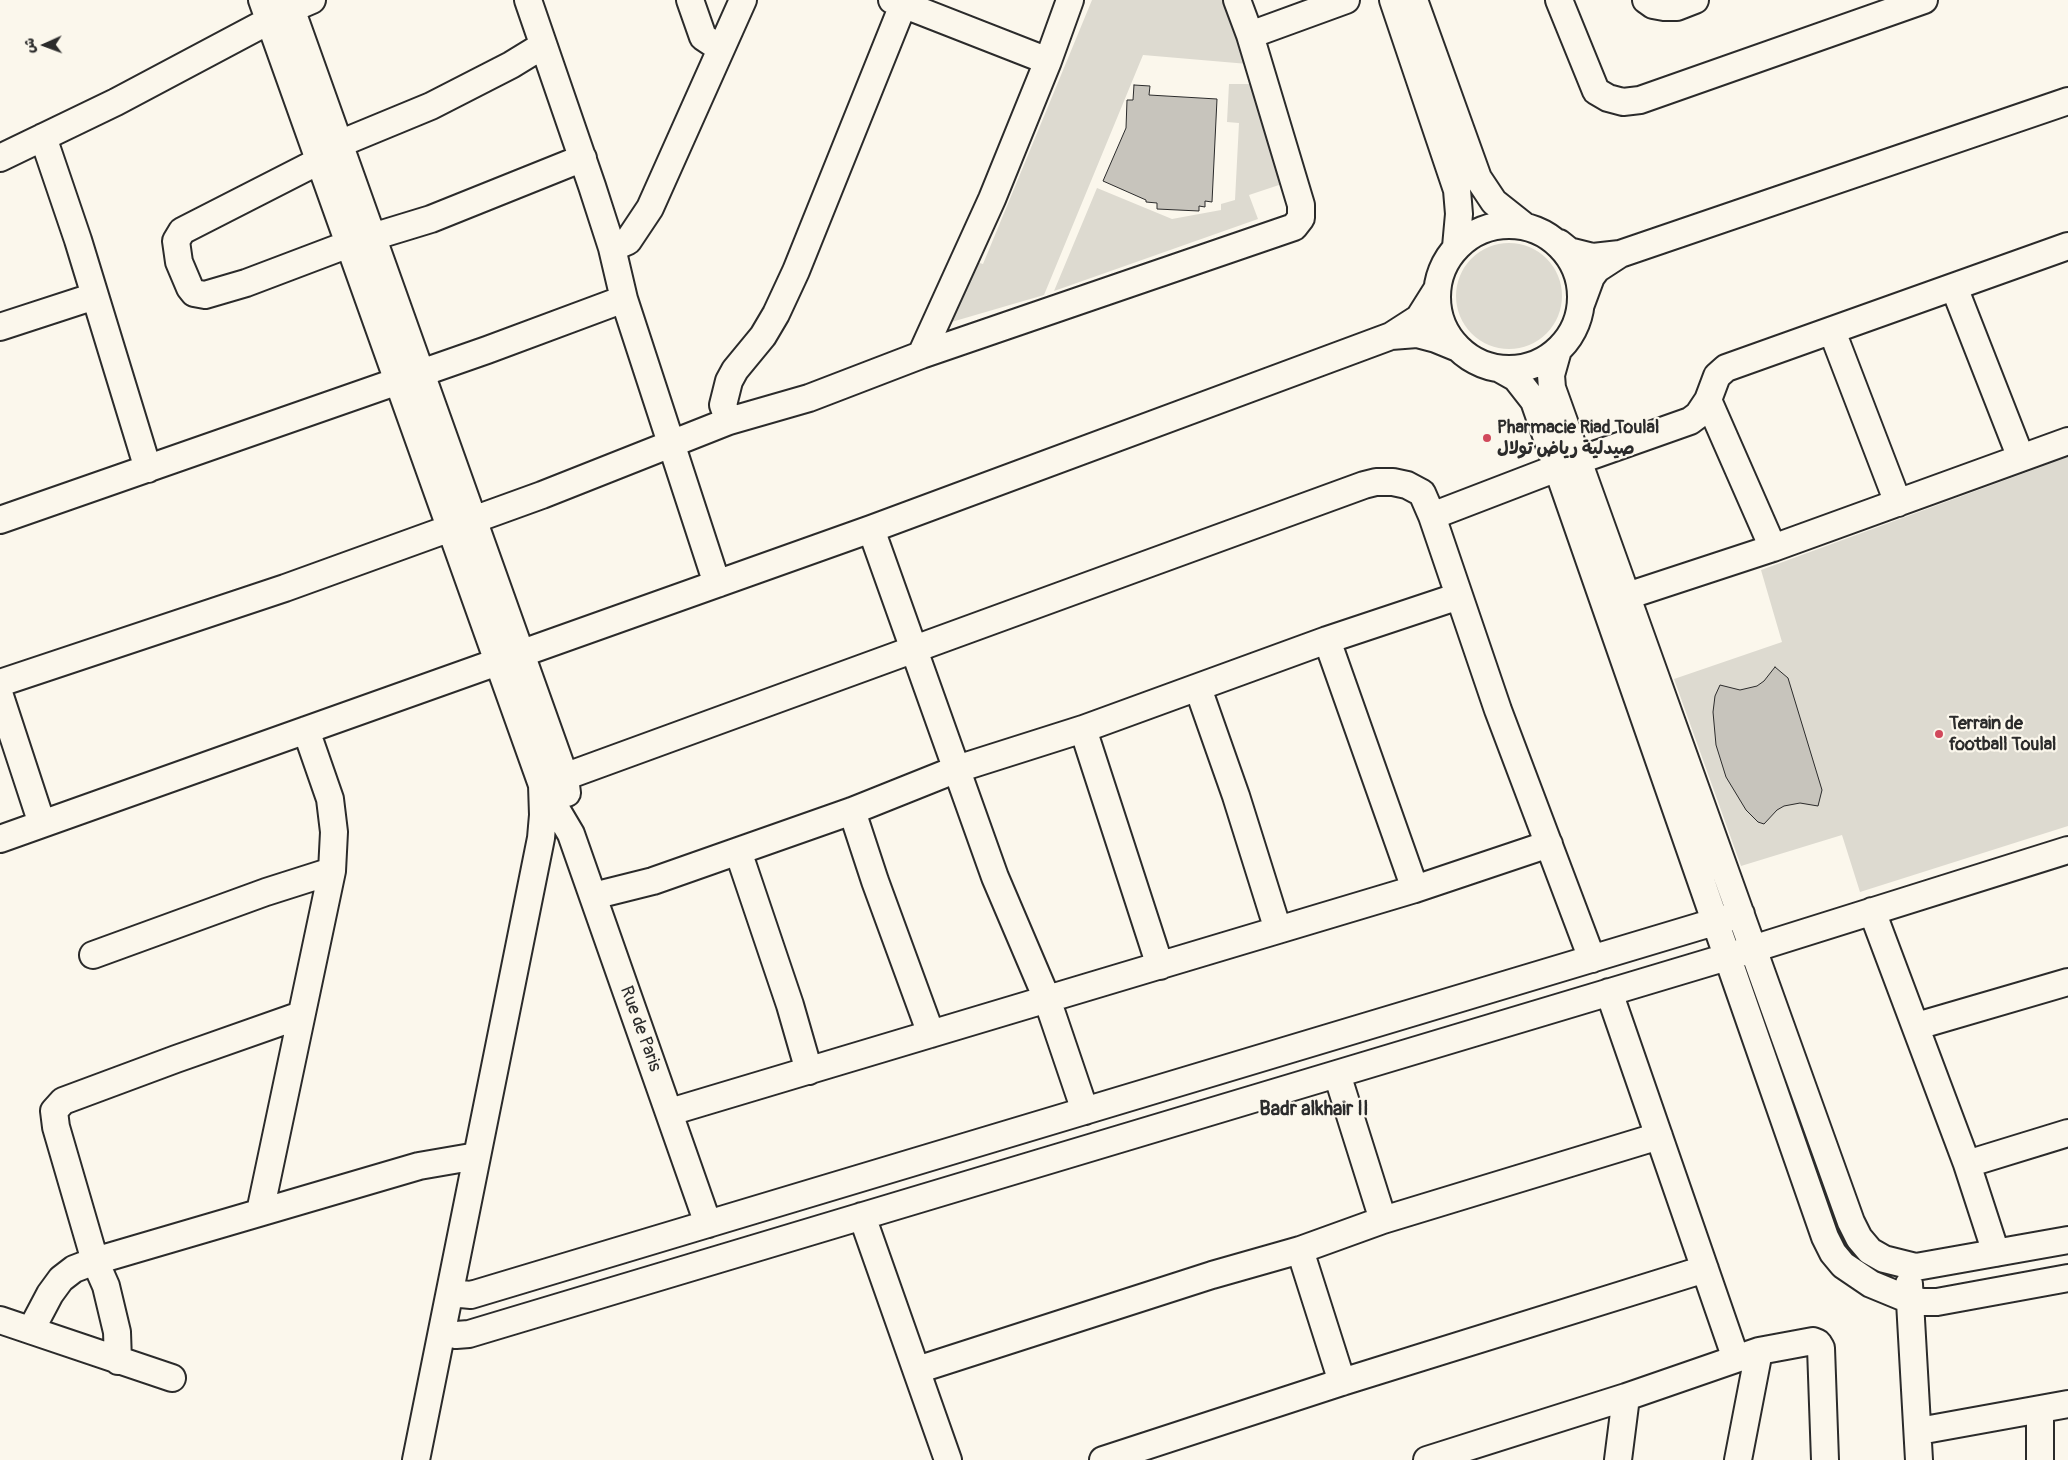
<!DOCTYPE html>
<html>
<head>
<meta charset="utf-8">
<style>
  body { margin:0 }
  #map { position:relative; width:2068px; height:1460px; overflow:hidden; background:#fbf7ec; font-family:Pangolin,"Playpen Sans Arabic",sans-serif }
  canvas { display:block }
  .north { position:absolute; left:20px; top:20px; width:50px; height:50px; -webkit-text-stroke:4px #fbf7ec; paint-order:stroke; rotate:268deg; font-size:14px; font-weight:700; line-height:20px; text-align:center; color:#2b2b2b }
  .north::after { content:''; display:block; margin:auto; width:18px; height:22px; background:#2b2b2b; clip-path:polygon(50% 0,100% 100%,50% 72%,0 100%) }
</style>
</head>
<body>
<div id="map">
<canvas width="2068" height="1460"></canvas>
<div class="north">ش</div>
</div>
<script>
const ctx = document.querySelector('canvas').getContext('2d');
ctx.lineJoin = 'round';
function fill(path, color) {
  ctx.fillStyle = color;
  ctx.fill(path, 'evenodd');
}
function poly(rows) {
  const path = new Path2D();
  for (const r of rows) {
    if (r.length === 3) {
      path.moveTo(r[0] + r[2], r[1]);
      path.arc(r[0], r[1], r[2], 0, 2 * Math.PI);
      continue;
    }
    path.moveTo(r[0], r[1]);
    for (let i = 2; i < r.length; i += 2) path.lineTo(r[i], r[i + 1]);
  }
  return path;
}
function stroke(path, color, width, dash) {
  ctx.strokeStyle = color;
  ctx.lineWidth = width;
  ctx.lineCap = dash ? 'butt' : 'round';
  ctx.setLineDash(dash || []);
  ctx.stroke(path);
}
function write(font, color, halo, rows, align = 'center') {
  ctx.font = font + ' Pangolin,"Playpen Sans Arabic",sans-serif';
  ctx.lineWidth = 4.5;
  ctx.setLineDash([]);
  ctx.textBaseline = 'middle';
  ctx.strokeStyle = halo;
  ctx.fillStyle = color;
  for (const [text, x, y, turn = 0] of rows) {
    ctx.save();
    ctx.translate(x, y);
    ctx.rotate((+turn || 0) * Math.PI / 180);
    ctx.textAlign = isNaN(turn) ? turn : align;
    if (halo) ctx.strokeText(text, 0, 0);
    ctx.fillText(text, 0, 0);
    ctx.restore();
  }
}
fill(poly([
  [1092,0,1226,0,1248,64,1143,55,1044,295,948,323,973,261,983,264],
  [1229,84,1253,84,1288,182,1249,195,1258,219,1054,291,1097,188,1172,219,1221,210,1221,204,1235,200,1239,123,1227,122],
  [1509,296,53],
  [2068,457,2068,826,1860,892,1842,835,1741,866,1674,679,1782,642,1761,570]
]), '#dddad0');
const building = poly([
  [1134,85,1150,86,1149,95,1217,99,1212,202,1205,201,1205,207,1199,206,1199,211,1157,209,1157,203,1146,202,1146,200,1103,181,1126,128,1127,100,1133,100,1134,85],
  [1775,667,1788,678,1822,790,1818,806,1800,803,1784,806,1777,810,1764,824,1758,822,1746,810,1726,777,1716,745,1713,712,1715,696,1720,685,1740,690,1757,686,1764,681,1775,667]
]);
fill(building, '#c7c4bc');
stroke(building, '#2b2b2b', 1);
const minor = poly([
  [262,0,542,785,571,834,708,1224],
  [288,0,565,777,567,793],
  [528,0,592,186,612,248,624,299,717,584],
  [690,0,703,37,721,49],
  [892,0,1048,61],
  [1393,0,1457,190,1459,214,1456,247],
  [1414,0,1478,178,1494,202,1523,225],
  [1559,0,1596,91,1608,98,1623,102,1640,100,1924,0],
  [1646,0,1653,5,1664,7,1677,7,1695,0],
  [1250,35,1346,0],
  [43,137,78,240,148,469],
  [339,144,431,106,511,65,542,46],
  [0,158,116,102,291,9,312,0],
  [319,161,182,231,176,241,179,262,190,288,194,293,205,295,246,283,349,244],
  [1509,297,72],
  [372,237,431,219,583,158],
  [1559,243,1569,251,1593,257,1620,254,1597,269,1591,277,1581,304],
  [612,248,628,241,650,208,743,0],
  [1620,254,2068,101],
  [1954,287,2021,458],
  [1436,291,1419,318,1391,336,1417,334,1436,339,1458,348],
  [0,327,95,296],
  [1832,331,1898,503],
  [1558,350,1551,375,1552,388,1851,1222,1859,1238,1870,1251,1884,1259,1916,1267,2068,1240],
  [921,355,992,199,1048,61,1070,0],
  [1500,369,1516,378,1534,401,1825,1237,1833,1253,1843,1265,1871,1284,1905,1298,1922,1302,1937,1302,2068,1278],
  [1708,400,1773,548],
  [729,421,723,405,729,381,735,370,763,336,776,314,796,271,905,0],
  [1432,516,1557,468,1690,421,1698,415,1708,400,1717,376,1726,368,2068,246],
  [0,520,487,350,624,299],
  [871,529,995,877,1047,999,1085,1111],
  [1627,596,1773,548,2068,441],
  [1327,640,1415,889],
  [0,683,285,588,542,495,729,421,809,398,921,355,1294,227,1301,218,1301,205,1250,35,1237,0],
  [1198,688,1236,796,1278,930],
  [0,696,42,824],
  [1083,729,1160,966],
  [852,811,875,881,931,1034],
  [0,839,871,529,1391,336],
  [738,851,790,1005,809,1071],
  [593,896,653,881,852,811,957,769,1083,729,1327,640,1459,596],
  [1872,911,1967,1164,1996,1253],
  [93,955,266,892,332,871],
  [1609,992,1736,1359],
  [1917,1026,2068,982],
  [1337,1074,1383,1220],
  [670,1112,1415,889,1549,844],
  [1967,1164,2068,1133],
  [260,1212,332,871,334,832,330,799,306,730],
  [862,1216,948,1460],
  [1300,1250,1342,1382],
  [1909,1284,1919,1460],
  [450,1293,471,1295,1741,914],
  [0,1320,172,1378],
  [31,1330,50,1294,61,1279,74,1269,95,1261,419,1166,477,1156],
  [442,1331,456,1335,469,1334,1727,957,2068,850],
  [118,1361,117,1332,106,1286,95,1261,56,1127,54,1111,63,1101,176,1059,301,1015],
  [917,1370,1212,1275,1300,1250,1383,1220,1659,1136],
  [1919,1431,2068,1404],
  [416,1460,541,838,543,815,542,785,1364,485,1376,482,1393,482,1407,485,1422,493,1432,516,1498,710,1592,959],
  [1103,1460,1342,1382,1705,1269],
  [1427,1460,1626,1397,1759,1351,1813,1341,1818,1343,1821,1348,1825,1460],
  [1618,1460,1626,1397],
  [1738,1460,1759,1351],
  [2040,1460,2040,1410]
]);
stroke(minor, '#2b2b2b', 30);
stroke(minor, '#fbf7ec', 26);
for (const [x, y, r, color] of [
  [1487,438,5,"#d1495b"],
  [1939,734,5,"#d1495b"]
]) {
  const dot = new Path2D();
  dot.arc(x, y, r, 0, 2 * Math.PI);
  ctx.fillStyle = color;
  ctx.fill(dot);
  stroke(dot, '#fbf7ec', 2);
}
write('bold 18px', '#2b2b2b', '#fbf7ec', [
  ["Pharmacie Riad Toulal",1497,428],
  ["صيدلية رياض تولال",1497,449],
  ["Terrain de",1949,724],
  ["football Toulal",1949,745]
], 'left');
write('18px', '#2b2b2b', '#fbf7ec', [
  ["Rue de Paris",640,1029,70]
]);
write('bold 20px', '#2b2b2b', '#fbf7ec', [
  ["Badr alkhair II",1314,1110]
]);
</script>
</body>
</html>
